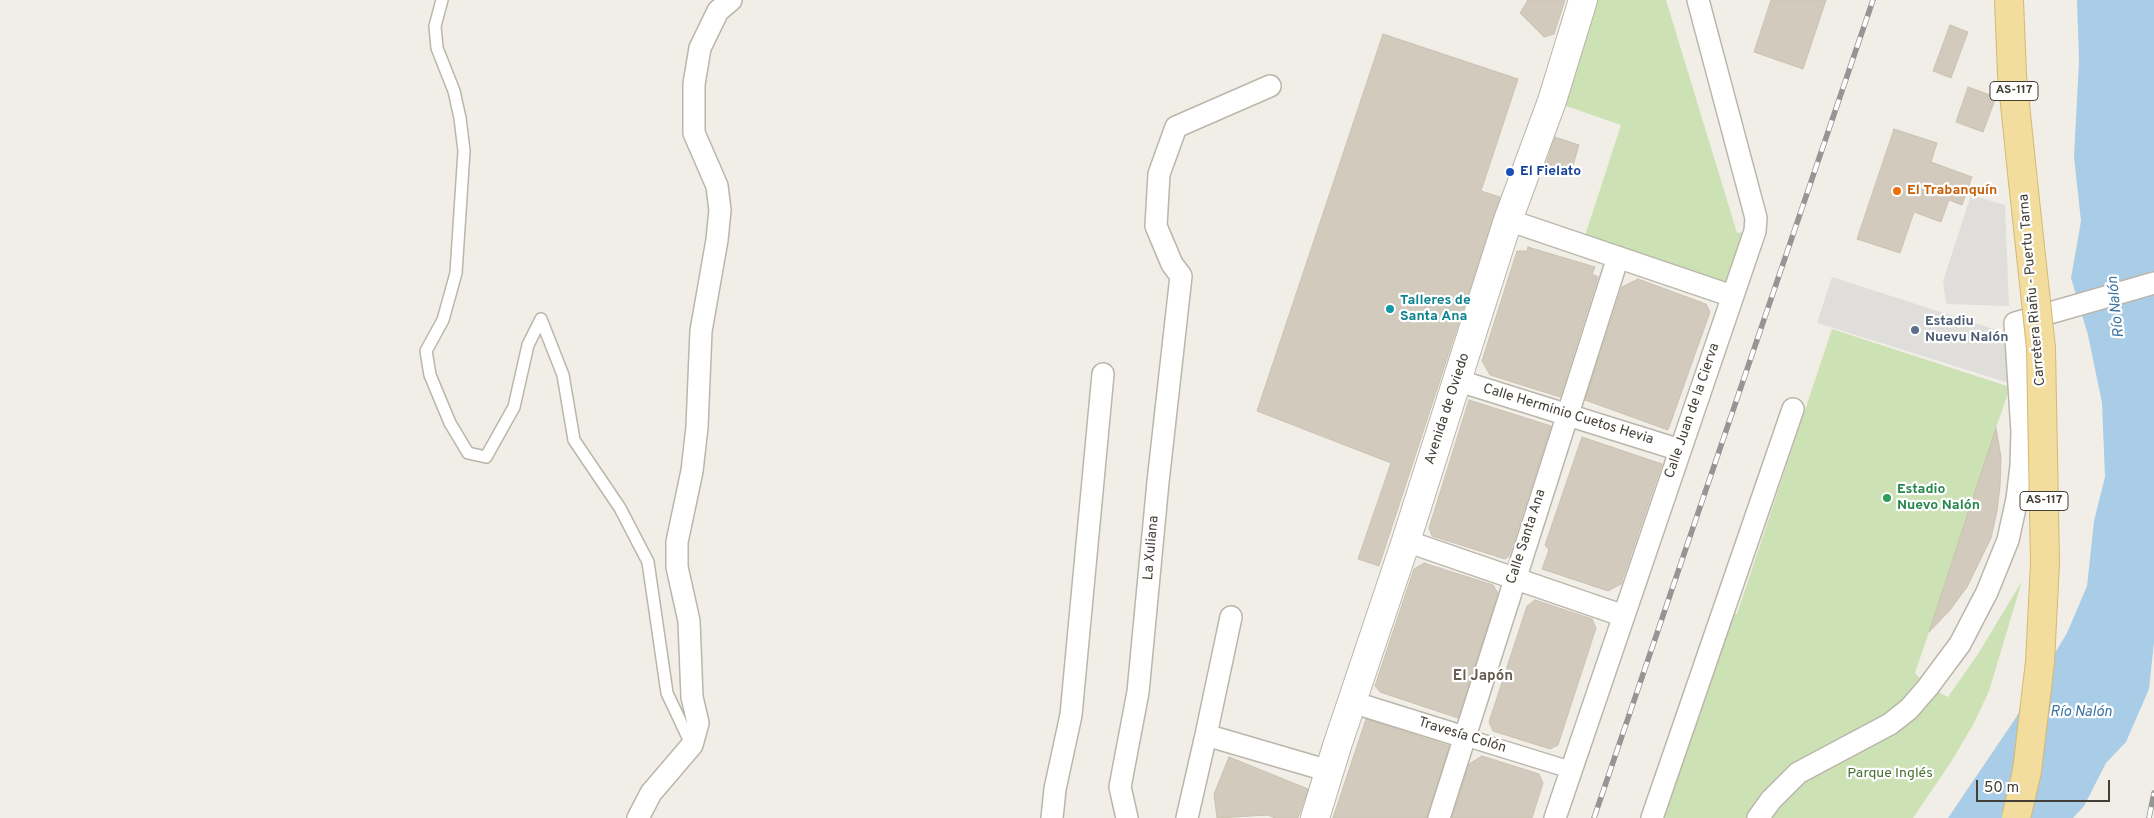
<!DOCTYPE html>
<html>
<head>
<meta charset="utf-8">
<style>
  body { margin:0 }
  #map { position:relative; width:2154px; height:818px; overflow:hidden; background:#f1eee7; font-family:Overpass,sans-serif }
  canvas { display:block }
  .scale { position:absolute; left:1976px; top:780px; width:134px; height:22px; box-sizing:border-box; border:2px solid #433e36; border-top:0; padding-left:6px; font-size:15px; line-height:18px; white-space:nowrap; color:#433e36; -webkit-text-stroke:4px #fff; paint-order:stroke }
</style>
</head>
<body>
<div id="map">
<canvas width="2154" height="818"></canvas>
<div class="scale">50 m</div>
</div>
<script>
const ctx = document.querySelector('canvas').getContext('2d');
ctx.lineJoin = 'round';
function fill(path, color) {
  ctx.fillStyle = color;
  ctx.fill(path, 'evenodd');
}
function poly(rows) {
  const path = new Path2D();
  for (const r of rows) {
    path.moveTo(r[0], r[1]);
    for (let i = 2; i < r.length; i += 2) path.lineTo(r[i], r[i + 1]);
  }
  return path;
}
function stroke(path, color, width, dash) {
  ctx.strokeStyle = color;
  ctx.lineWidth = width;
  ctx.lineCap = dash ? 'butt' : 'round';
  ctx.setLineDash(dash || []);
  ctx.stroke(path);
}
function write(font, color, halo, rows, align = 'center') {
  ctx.font = font + ' Overpass,sans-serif';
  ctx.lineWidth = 4.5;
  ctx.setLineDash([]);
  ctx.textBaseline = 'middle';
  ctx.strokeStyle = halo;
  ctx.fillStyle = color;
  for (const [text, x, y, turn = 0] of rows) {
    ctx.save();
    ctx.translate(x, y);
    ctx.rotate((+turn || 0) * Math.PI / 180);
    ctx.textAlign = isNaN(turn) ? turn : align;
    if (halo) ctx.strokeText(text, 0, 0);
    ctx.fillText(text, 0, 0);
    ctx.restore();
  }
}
fill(poly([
  [1583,0,1666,0,1737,233,1755,231,1732,296,1582,245,1621,125,1552,101],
  [1832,329,2010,387,1996,428,2001,457,2000,486,1997,511,1991,538,1967,587,1950,610,1929,632,1915,673,1928,687,1948,697,1978,654,2022,581,1989,691,1974,723,1951,762,1913,818,1652,818,1724,610,1737,614]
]), '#cce1b4');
fill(poly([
  [1971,195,2005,205,2009,306,1946,304,1943,281],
  [1832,277,2009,334,2012,384,1817,323]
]), '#e0dedb');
fill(poly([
  [2077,0,2154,0,2154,642,2149,689,2126,742,2106,763,2084,806,2073,818,1948,818,2015,719,2067,633,2087,586,2094,521,2105,477,2102,403,2088,335,2071,278,2081,221,2074,157,2079,61]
]), '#a9cde7');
const building = poly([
  [1528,0,1565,0,1554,34,1544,37,1520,13,1528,0],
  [1771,0,1826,0,1803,69,1754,52,1771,0],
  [1950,25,1968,32,1951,78,1933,71,1950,25],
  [1383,34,1518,79,1481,191,1500,197,1379,566,1358,559,1391,463,1257,411,1383,34],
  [1968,87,1996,97,1983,132,1956,122,1968,87],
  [1894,129,1937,143,1931,162,1972,177,1962,205,1949,200,1941,222,1914,212,1900,253,1857,239,1894,129],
  [1555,137,1579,145,1571,172,1546,164,1555,137],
  [1528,247,1595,267,1592,274,1598,277,1560,397,1490,375,1482,361,1517,251,1527,251,1528,247],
  [1638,279,1706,304,1710,312,1668,430,1585,400,1622,287,1638,279],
  [1469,400,1551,426,1509,556,1505,559,1432,536,1429,528,1469,400],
  [1996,428,2001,457,2000,486,1997,511,1991,538,1967,587,1950,610,1929,632,1996,428],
  [1582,437,1662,464,1621,584,1608,591,1542,569,1549,550,1545,545,1582,437],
  [1424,563,1493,585,1498,593,1458,718,1380,692,1375,686,1414,569,1424,563],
  [1535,600,1592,619,1596,628,1558,745,1550,749,1493,731,1489,722,1527,606,1535,600],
  [1366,719,1449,746,1427,818,1333,818,1366,719],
  [1482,756,1539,774,1543,783,1532,818,1452,818,1469,764,1482,756],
  [1229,757,1308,789,1298,818,1275,818,1268,815,1217,818,1214,794,1229,757]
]);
fill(building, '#d1cabd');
stroke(building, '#cbc2b1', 1);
const service = poly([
  [442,0,435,26,437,48,454,91,460,118,464,151,456,273,443,320,426,351,430,375,450,423,468,453,486,457,514,407,528,345,541,319,563,375,574,440,620,508,648,562,667,693,691,744]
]);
const pedestrian = poly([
  [1464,737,1571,770]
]);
const minor = poly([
  [1508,220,1732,296],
  [1456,380,1680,450],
  [1406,541,1624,616],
  [1352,702,1464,737],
  [1206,735,1231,617],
  [638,818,651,793,692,745,698,723,692,697,689,621,677,567,677,542,692,471,697,427,701,331,717,240,720,210,717,186,694,133,694,84,700,48,718,11,731,0],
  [1052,818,1055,789,1071,715,1103,374],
  [1127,818,1120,787,1138,692,1158,482,1181,276,1172,264,1156,226,1159,174,1176,127,1270,86],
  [1187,818,1206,735,1329,771],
  [1439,818,1618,257],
  [1555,818,1755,231,1756,218,1698,0],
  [1652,818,1793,409],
  [1758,818,1771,800,1798,773,1890,724,1909,709,1928,687,1960,644,1987,592,2008,540,2017,499,2021,466,2022,432,2015,323,2154,283]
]);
const tertiary = poly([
  [1315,818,1337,746,1406,541,1508,220,1552,101,1583,0]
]);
const primary = poly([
  [2009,0,2012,75,2023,182]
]);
stroke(service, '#bbb6aa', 14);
stroke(pedestrian, '#bbb6aa', 19);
stroke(minor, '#bbb6aa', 24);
stroke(tertiary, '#bbb6aa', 30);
stroke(primary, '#d5b970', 30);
stroke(service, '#fff', 11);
stroke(pedestrian, '#fff', 16);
stroke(minor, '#fff', 21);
stroke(tertiary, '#fff', 28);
stroke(primary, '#f2dc9e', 28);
const rail = poly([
  [1594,818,1873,0],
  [2149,818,2154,793]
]);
stroke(rail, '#959595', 5.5);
stroke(rail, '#fff', 4, [11]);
const primaryBridge = poly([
  [2016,818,2027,771,2040,662,2045,563,2041,348,2023,182]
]);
stroke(primaryBridge, '#d5b970', 30, []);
stroke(primaryBridge, '#f2dc9e', 28);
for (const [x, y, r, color] of [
  [1510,172,5,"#1a4fb4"],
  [1897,191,5,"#e8710a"],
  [1390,309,5,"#0f9aa8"],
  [1915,330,5,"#5c6f8a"],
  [1887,498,5,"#2e9e5b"]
]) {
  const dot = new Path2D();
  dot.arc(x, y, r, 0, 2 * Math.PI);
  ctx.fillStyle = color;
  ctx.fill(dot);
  stroke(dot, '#fff', 2);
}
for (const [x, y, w] of [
  [2014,91,48],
  [2044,501,48]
]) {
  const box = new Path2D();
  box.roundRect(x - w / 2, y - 9.5, w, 19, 4);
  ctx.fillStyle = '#fff';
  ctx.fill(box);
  stroke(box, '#433e36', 1);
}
write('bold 12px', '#433e36', null, [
  ["AS-117",2014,91],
  ["AS-117",2044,501]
]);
write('bold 14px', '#164399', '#fff', [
  ["El Fielato",1520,172]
], 'left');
write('bold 14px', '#c56008', '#fff', [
  ["El Trabanquín",1907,191]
], 'left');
write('14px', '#433e36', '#fff', [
  ["Carretera Riañu - Puertu Tarna",2033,290,-95],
  ["Avenida de Oviedo",1448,409,-72],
  ["Calle Juan de la Cierva",1693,411,-71],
  ["Calle Herminio Cuetos Hevia",1568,415,17],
  ["Calle Santa Ana",1527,537,-72],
  ["La Xuliana",1152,548,-85],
  ["Travesía Colón",1462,736,17]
]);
write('bold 14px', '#0d838f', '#fff', [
  ["Talleres de",1400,301],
  ["Santa Ana",1400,317]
], 'left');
write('bold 14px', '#4e5e75', '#fff', [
  ["Estadiu",1925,322],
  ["Nuevu Nalón",1925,338]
], 'left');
write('bold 14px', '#27864d', '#fff', [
  ["Estadio",1897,490],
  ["Nuevo Nalón",1897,506]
], 'left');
write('14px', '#476e31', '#fff', [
  ["Parque Inglés",1890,774]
]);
write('italic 15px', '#3c75a2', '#fff', [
  ["Río Nalón",2117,307,-96],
  ["Río Nalón",2081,713]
]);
write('bold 15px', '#655c4f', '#fff', [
  ["El Japón",1483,677]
]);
</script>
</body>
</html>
